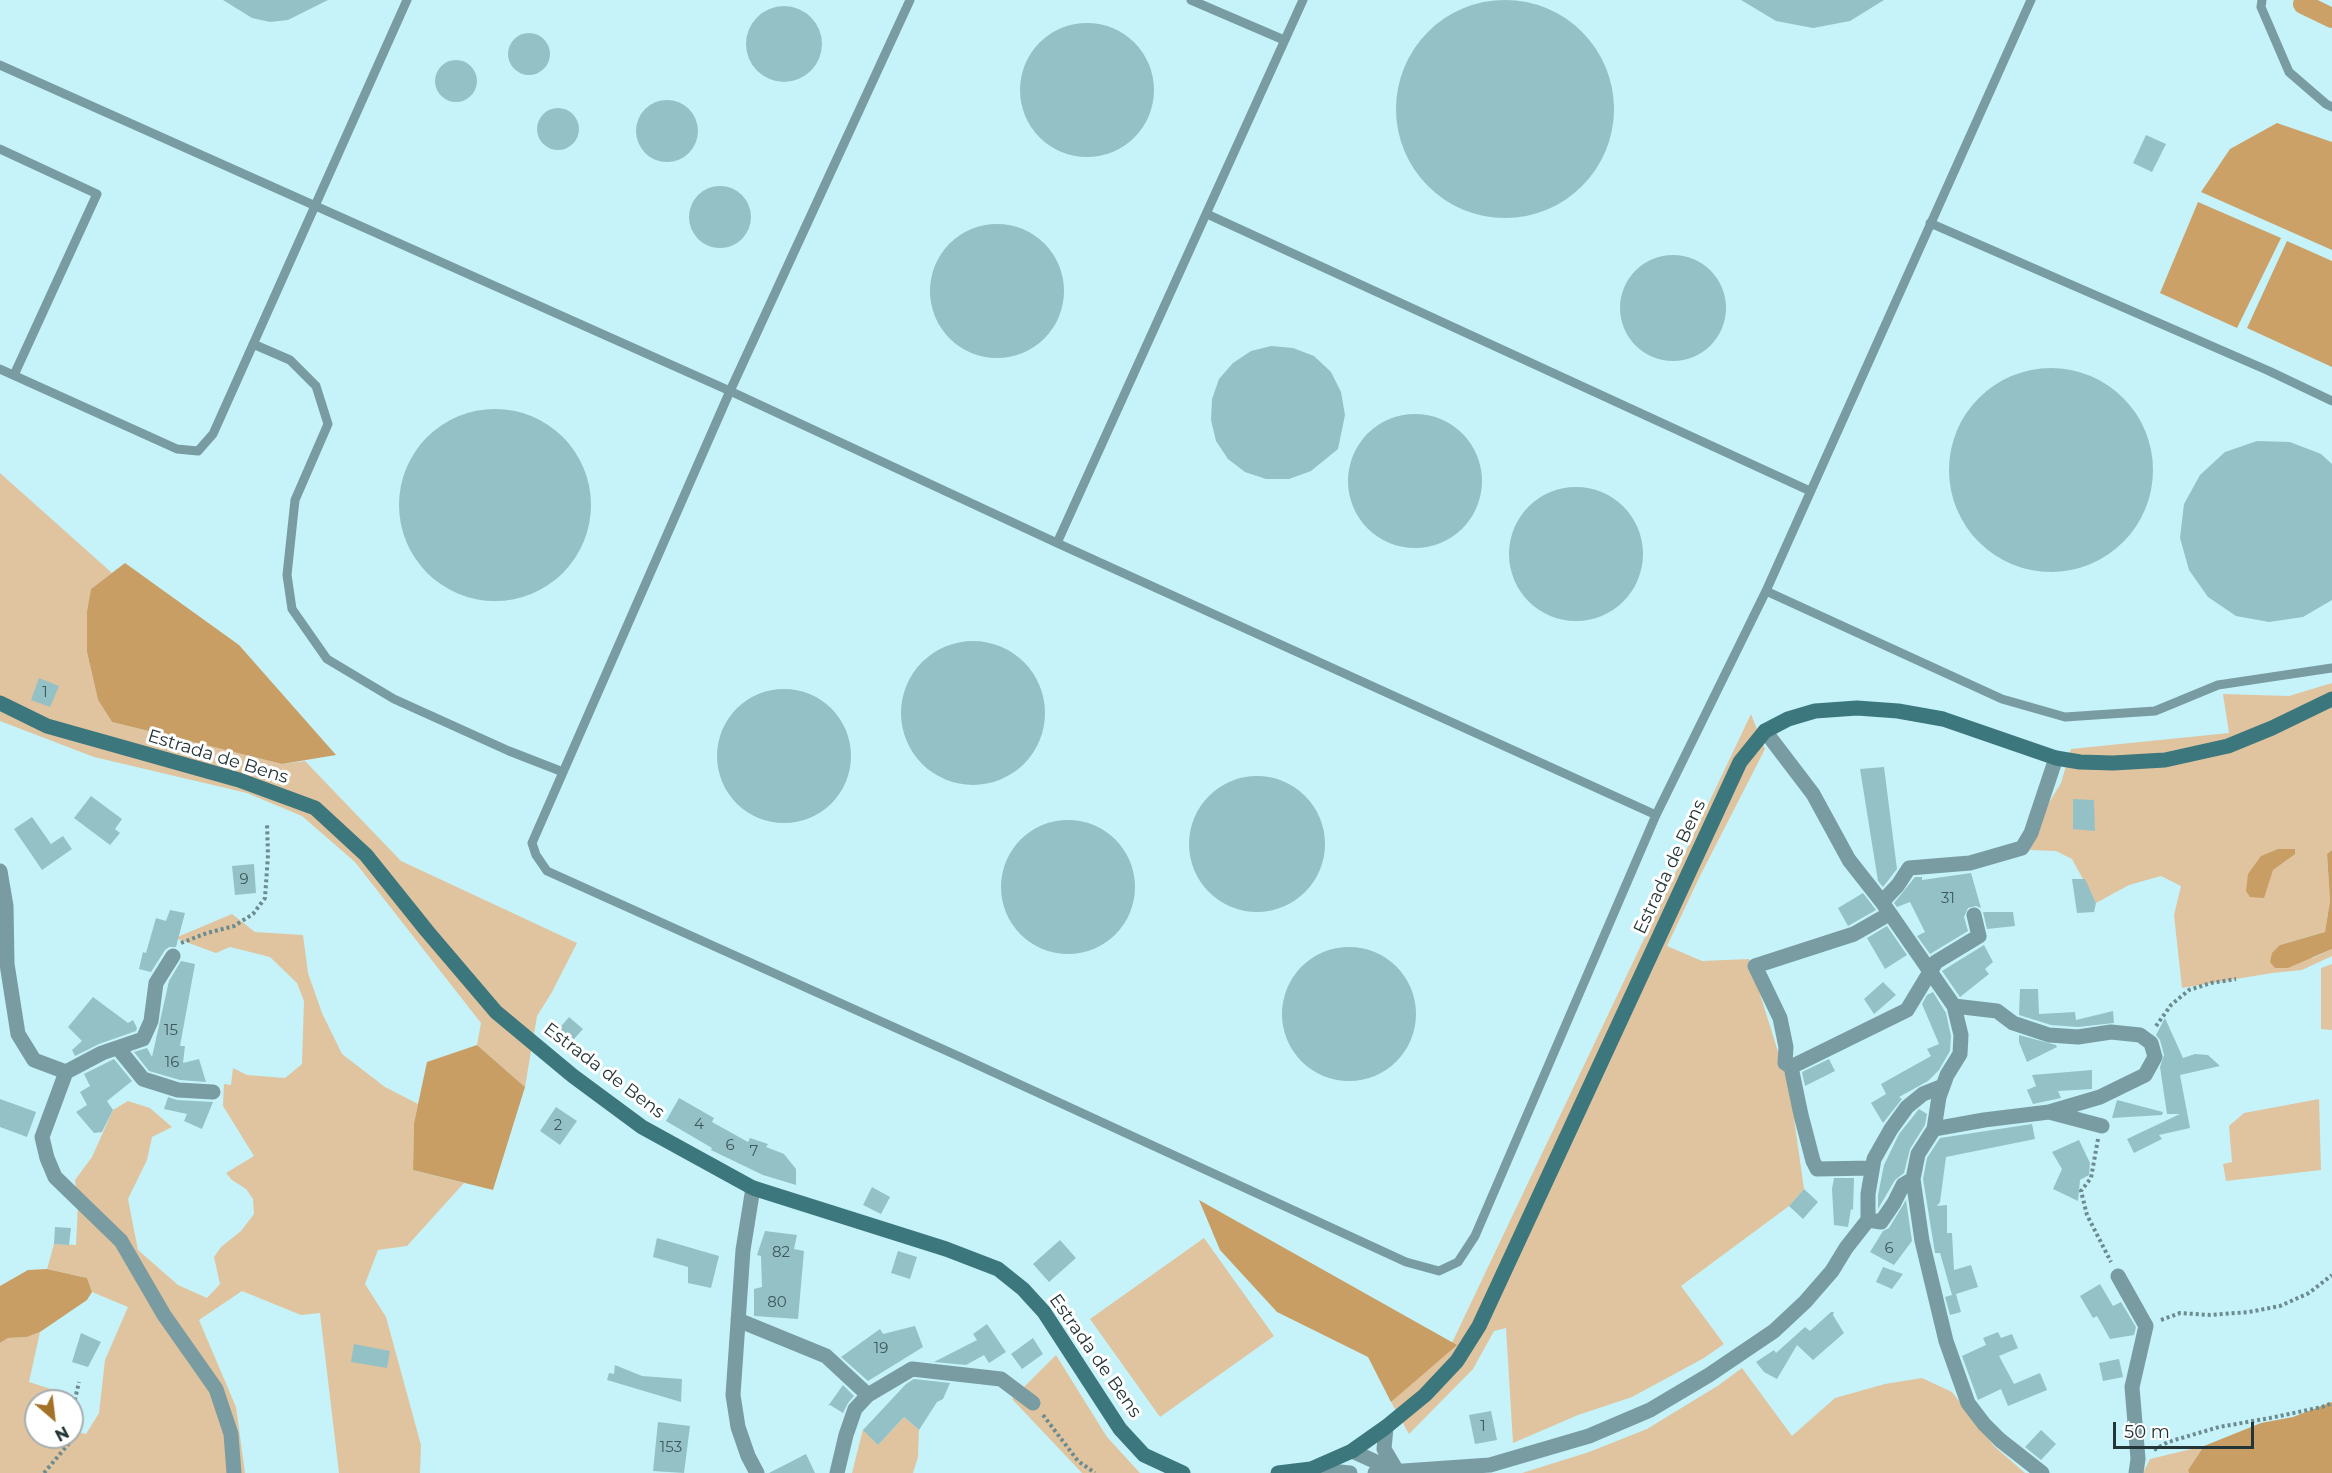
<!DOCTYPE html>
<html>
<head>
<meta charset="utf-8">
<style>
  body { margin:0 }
  #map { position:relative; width:2332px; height:1473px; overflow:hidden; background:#c5f3f9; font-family:Montserrat,sans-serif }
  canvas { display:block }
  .north { position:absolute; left:24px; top:1389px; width:60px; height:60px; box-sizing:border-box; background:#fff; border:2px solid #a7aeaf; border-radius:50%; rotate:152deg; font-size:16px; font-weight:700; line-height:24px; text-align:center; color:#233537 }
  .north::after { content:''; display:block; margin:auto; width:21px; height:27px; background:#a37227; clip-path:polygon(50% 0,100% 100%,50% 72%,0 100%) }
  .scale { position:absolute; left:2113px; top:1422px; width:141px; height:27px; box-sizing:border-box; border:3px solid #233537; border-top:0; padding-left:8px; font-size:18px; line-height:21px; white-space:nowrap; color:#233537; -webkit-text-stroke:4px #fff; paint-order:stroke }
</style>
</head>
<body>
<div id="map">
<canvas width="2332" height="1473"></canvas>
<div class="north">N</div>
<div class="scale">50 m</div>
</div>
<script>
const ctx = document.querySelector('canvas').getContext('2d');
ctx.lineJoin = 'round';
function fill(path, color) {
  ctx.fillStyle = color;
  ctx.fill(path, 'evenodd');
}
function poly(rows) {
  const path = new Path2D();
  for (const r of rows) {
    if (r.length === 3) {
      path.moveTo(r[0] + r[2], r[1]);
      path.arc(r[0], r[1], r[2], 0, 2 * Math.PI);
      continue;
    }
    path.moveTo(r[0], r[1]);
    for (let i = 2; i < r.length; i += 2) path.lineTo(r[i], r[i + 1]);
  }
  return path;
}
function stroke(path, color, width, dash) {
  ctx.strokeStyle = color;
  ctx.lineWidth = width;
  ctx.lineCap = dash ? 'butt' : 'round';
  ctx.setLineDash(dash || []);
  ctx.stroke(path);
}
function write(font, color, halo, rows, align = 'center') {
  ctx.font = font + ' Montserrat,sans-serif';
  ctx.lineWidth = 6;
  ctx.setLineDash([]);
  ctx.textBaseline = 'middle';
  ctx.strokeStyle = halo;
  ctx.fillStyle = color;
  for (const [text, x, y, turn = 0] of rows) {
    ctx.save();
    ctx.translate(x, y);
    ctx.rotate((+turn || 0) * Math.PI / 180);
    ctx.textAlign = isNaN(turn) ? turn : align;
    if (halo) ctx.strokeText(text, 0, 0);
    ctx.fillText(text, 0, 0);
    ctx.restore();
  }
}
fill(poly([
  [0,473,112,573,91,589,87,652,98,700,112,722,282,764,305,761,401,861,577,943,552,992,537,1016,525,1087,477,1045,481,1023,355,862,302,816,247,793,94,757,0,721],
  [2332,683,2332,850,2327,854,2330,901,2325,932,2280,945,2313,958,2332,949,2332,956,2302,970,2272,973,2182,988,2174,915,2181,886,2161,876,2129,885,2096,903,2072,859,2056,851,2030,850,2044,811,2061,783,2071,749,2229,733,2223,694,2289,696],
  [1751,714,1765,749,1700,876,1667,946,1702,961,1749,959,1790,1090,1804,1189,1789,1206,1681,1286,1724,1344,1704,1358,1632,1397,1578,1415,1513,1443,1506,1328,1494,1331,1473,1369,1409,1434,1391,1402,1450,1347],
  [232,914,255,932,303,935,308,973,322,1013,342,1054,385,1087,418,1104,414,1123,413,1170,464,1183,407,1246,378,1250,365,1284,386,1317,421,1445,420,1473,339,1473,320,1313,301,1315,242,1291,199,1320,236,1407,245,1473,0,1473,0,1343,8,1338,27,1337,40,1332,29,1382,66,1394,66,1401,36,1401,36,1437,72,1437,72,1431,86,1434,99,1413,105,1360,128,1307,92,1292,87,1278,47,1269,54,1244,76,1245,78,1204,75,1180,92,1157,113,1110,128,1101,150,1108,172,1127,152,1137,147,1160,128,1199,138,1250,178,1285,207,1298,220,1284,214,1257,221,1247,241,1231,254,1214,253,1199,246,1189,232,1180,226,1173,254,1156,223,1106,224,1084,231,1085,233,1068,247,1075,285,1078,302,1064,304,1001,297,983,270,957,230,947,216,953,175,938],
  [2332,964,2332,1030,2321,1029,2321,968],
  [2319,1099,2321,1170,2226,1181,2223,1164,2232,1162,2229,1126,2244,1113],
  [1204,1238,1274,1336,1160,1417,1090,1319],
  [1056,1355,1107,1437,1140,1473,1082,1473,1012,1399],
  [1742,1368,1792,1436,1835,1398,1885,1384,1922,1378,1952,1392,1994,1446,2025,1473,1522,1473,1589,1452,1647,1429,1719,1385],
  [904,1417,919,1430,918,1457,913,1473,852,1473,863,1429,878,1445],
  [2204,1446,2188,1470,2189,1473,2143,1473,2150,1459]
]), '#e0c49f');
fill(poly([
  [125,563,239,645,336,755,282,764,112,722,98,700,87,652,87,612,91,589],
  [2278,849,2295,849,2295,854,2273,870,2264,898,2250,897,2246,891,2248,874,2261,856],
  [2332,850,2332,949,2288,968,2275,968,2270,962,2272,953,2280,945,2325,932,2330,901,2327,854],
  [477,1045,525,1087,493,1190,413,1170,414,1123,427,1062],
  [1199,1200,1457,1345,1391,1402,1368,1357,1277,1312,1220,1250],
  [47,1269,87,1278,92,1292,87,1300,40,1332,27,1337,8,1338,0,1343,0,1286,28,1270],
  [2332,1402,2332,1473,2189,1473,2188,1470,2204,1446,2261,1423,2293,1417]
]), '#c99e65');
fill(poly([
  [2277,123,2332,142,2332,250,2201,192,2230,149],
  [2198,202,2281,238,2237,328,2160,293],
  [2287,241,2332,261,2332,367,2247,328]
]), '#cca168');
stroke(poly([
  [2303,4,2332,18]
]), '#cca168', 20);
fill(poly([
  [1505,109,109],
  [223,0,328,0,288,20,270,22,252,18],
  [1741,0,1884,0,1850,21,1813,28,1776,21],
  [784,44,38],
  [1087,90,67],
  [529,54,21],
  [456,81,21],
  [667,131,31],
  [558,129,21],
  [2146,135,2166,144,2152,172,2133,163],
  [720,217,31],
  [997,291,67],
  [1673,308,53],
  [1271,346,1293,348,1314,356,1331,372,1341,392,1345,415,1338,449,1311,471,1289,479,1266,479,1245,472,1228,459,1216,441,1211,420,1212,399,1219,379,1233,363,1251,351],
  [2051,470,102],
  [495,505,96],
  [1415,481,67],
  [2257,441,2290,442,2321,454,2332,464,2332,600,2303,617,2269,622,2236,616,2208,597,2189,570,2180,538,2184,504,2200,475,2225,452],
  [1576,554,67],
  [973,713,72],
  [39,678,59,686,50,707,31,700],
  [784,756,67],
  [1884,767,1897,869,1883,887,1878,881,1860,769],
  [1257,844,68],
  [91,796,122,819,115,829,120,833,110,845,74,818],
  [2073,799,2094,800,2095,831,2073,829],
  [32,817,51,844,63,836,72,849,42,870,14,829],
  [1068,887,67],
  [254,864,256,893,235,895,232,866],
  [1971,873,1981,908,1976,906,1968,908,1964,917,1968,931,1930,954,1917,936,1925,932,1910,902,1897,907,1894,903,1915,877,1922,877,1922,880],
  [2072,879,2085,879,2096,903,2094,912,2077,913],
  [1863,893,1876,910,1848,926,1838,908],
  [170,910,185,913,176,947,169,947,165,950,151,972,139,969,143,952,146,953,156,918,166,921],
  [1983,912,2013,912,2015,926,1987,929],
  [1887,926,1907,955,1885,969,1867,938],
  [1984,945,1993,962,1985,969,1989,974,1960,997,1942,971],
  [1349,1014,67],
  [181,961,195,964,180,1046,185,1046,183,1063,199,1059,206,1082,180,1080,149,1071,134,1052,147,1048,152,1057,169,981],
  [1883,982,1896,995,1874,1014,1864,999],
  [2020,989,2038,989,2039,1014,2075,1012,2076,1020,2113,1011,2114,1023,2078,1027,2051,1025,2019,1015],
  [1933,992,1946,1013,1951,1036,1950,1051,1939,1070,1928,1081,1899,1097,1902,1099,1883,1123,1871,1103,1886,1094,1881,1084,1931,1056,1927,1049,1939,1044,1922,1004,1927,995],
  [93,997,128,1023,133,1020,137,1028,136,1031,99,1044,75,1056,72,1050,82,1041,68,1027],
  [569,1017,583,1029,565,1049,552,1037],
  [2165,1018,2183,1058,2195,1054,2208,1055,2220,1066,2180,1075,2190,1128,2159,1135,2162,1139,2134,1153,2127,1139,2180,1114,2167,1114,2160,1067,2164,1055,2160,1040,2156,1035],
  [2019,1035,2056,1045,2057,1047,2027,1062,2019,1042],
  [114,1059,132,1081,107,1101,113,1110,102,1132,94,1133,76,1112,87,1105,80,1092,90,1086,84,1074],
  [1829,1059,1835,1071,1805,1086,1802,1072],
  [2092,1070,2092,1089,2058,1091,2061,1098,2033,1104,2027,1090,2036,1086,2032,1075],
  [168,1097,177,1100,213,1102,202,1129,184,1121,187,1114,164,1109],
  [679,1098,714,1118,712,1122,748,1142,750,1138,768,1144,766,1147,784,1154,796,1169,796,1185,763,1175,711,1150,712,1148,666,1121],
  [0,1099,36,1112,27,1137,0,1127],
  [2117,1100,2163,1112,2162,1115,2112,1118],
  [556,1107,577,1121,560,1145,540,1131],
  [1919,1109,1927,1114,1925,1125,1910,1149,1904,1173,1895,1180,1878,1209,1878,1195,1884,1165,1899,1134],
  [2032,1124,2035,1139,1946,1157,1940,1202,1937,1206,1947,1205,1947,1233,1952,1233,1954,1270,1971,1265,1978,1287,1956,1294,1961,1312,1950,1315,1945,1297,1952,1295,1940,1253,1935,1253,1923,1179,1927,1158,1940,1138],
  [2079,1140,2090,1163,2089,1175,2080,1180,2078,1201,2053,1189,2062,1169,2052,1152],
  [1834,1178,1854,1178,1853,1210,1851,1209,1848,1227,1834,1225,1832,1189],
  [872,1187,890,1197,881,1214,863,1205],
  [1804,1189,1818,1202,1803,1219,1789,1206],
  [1906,1200,1912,1241,1894,1265,1870,1252,1883,1231,1889,1228],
  [55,1227,71,1228,69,1245,54,1244],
  [765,1231,797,1235,794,1249,804,1251,798,1319,754,1316,754,1289,762,1287,761,1256,757,1255],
  [657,1238,719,1256,711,1288,688,1283,688,1267,653,1257],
  [1060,1240,1076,1258,1049,1282,1033,1264],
  [898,1251,917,1257,910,1279,891,1273],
  [1883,1267,1903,1274,1892,1289,1876,1282],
  [2100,1284,2113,1306,2121,1302,2136,1327,2134,1335,2110,1339,2097,1316,2093,1318,2080,1296],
  [1831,1312,1834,1312,1833,1315,1844,1333,1813,1360,1797,1345,1777,1379,1764,1372,1756,1362,1774,1350,1776,1353,1805,1327,1810,1331],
  [987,1324,1006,1352,989,1363,984,1355,966,1365,934,1362,977,1340,973,1334],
  [915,1326,923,1347,868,1381,841,1357,880,1329,883,1334],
  [1998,1332,2001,1338,2012,1334,2018,1348,1999,1356,2014,1384,2040,1373,2047,1390,2008,1406,2001,1389,1978,1400,1962,1356,1986,1345,1983,1338],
  [81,1333,101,1342,88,1367,72,1362],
  [1033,1338,1043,1354,1022,1369,1011,1354],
  [354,1344,390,1351,387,1368,351,1362],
  [2119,1359,2123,1377,2103,1381,2099,1363],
  [615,1365,642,1376,682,1379,681,1402,607,1380,609,1373,614,1374],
  [914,1379,950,1383,943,1399,937,1402,919,1430,904,1417,878,1445,863,1430,906,1384],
  [843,1385,854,1396,848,1403,843,1413,830,1405,828,1406],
  [1491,1411,1497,1440,1475,1444,1469,1415],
  [658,1422,690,1426,684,1473,653,1471],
  [2041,1430,2056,1444,2041,1460,2025,1447],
  [806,1454,815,1473,769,1473]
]), '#94c1c6');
stroke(poly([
  [181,943,207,933,234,926,253,914,265,898,268,855,267,824],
  [2156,1026,2171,1005,2189,990,2211,983,2236,979],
  [2098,1139,2091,1178,2081,1191,2087,1215,2111,1262],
  [2161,1320,2180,1313,2210,1315,2249,1312,2280,1306,2309,1293,2332,1275],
  [72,1412,79,1382],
  [1043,1415,1078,1461,1095,1473],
  [2154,1450,2168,1442,2219,1427,2270,1418,2322,1407,2332,1403],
  [44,1473,71,1441,71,1437]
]), '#6c8b8f', 4, [3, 3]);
stroke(poly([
  [910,0,730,391,532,843,536,855,547,871,958,1056,1406,1262,1439,1271,1458,1262,1475,1236,1656,815,1766,591,2031,0],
  [1191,0,1284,40],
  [2262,0,2261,7,2289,72,2326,104,2332,107],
  [0,65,730,391,1057,543,1656,815],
  [0,149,97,194,14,375],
  [1207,214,1810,491],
  [1930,223,2269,371,2332,401],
  [253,344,290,360,316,386,328,424,295,500,287,575,292,609,327,659,394,699,509,751,563,772],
  [0,369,177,449,198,451,213,434,407,0],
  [1057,543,1303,0],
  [1766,591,2002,699,2065,717,2155,711,2218,685,2332,668]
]), '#789ca1', 9);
stroke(poly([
  [1765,731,1813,794,1849,860,1882,902,1954,1006,1961,1035,1960,1054,1947,1075,1939,1097,1934,1129,1918,1154,1913,1179,1922,1241,1946,1341,1968,1403,1984,1424,2000,1440,2042,1473],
  [0,871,6,906,7,964,18,1034,34,1060,66,1072,42,1137,47,1158,55,1177,121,1241,164,1315,216,1389,231,1434,234,1473],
  [1882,902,1898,885,1909,868,1970,863,2022,848,2031,833,2056,758],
  [118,1048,143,1079,178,1090,213,1092],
  [1791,1067,1785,1063,1786,1047,1780,1018,1755,966,1854,934,1889,914],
  [66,1072,102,1053,143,1039,151,1021,156,983,173,956],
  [2049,1112,2102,1126],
  [1934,1129,1984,1120,2049,1112,2100,1097,2145,1075,2155,1057,2151,1043,2140,1035,2111,1032,2078,1037,2049,1035,2013,1023,1997,1011,1954,1006],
  [1872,1168,1817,1169,1813,1161,1801,1115,1791,1067,1907,1010,1936,962,1979,936,1974,915],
  [753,1188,743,1250,733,1395,738,1427,748,1456,757,1473],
  [1868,1220,1881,1222,1894,1203,1903,1185,1913,1179],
  [2118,1276,2146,1326,2132,1387,2138,1459,2136,1473],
  [738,1320,826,1356,868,1395],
  [1386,1427,1384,1449,1397,1471],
  [1352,1451,1394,1470],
  [1311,1469,1350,1473],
  [837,1473,846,1435,855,1409,868,1395,912,1369,1001,1379,1033,1403],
  [1375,1473,1490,1465,1589,1436,1650,1410,1709,1375,1774,1331,1805,1302,1832,1271,1846,1248,1868,1220,1868,1194,1874,1159,1891,1129,1907,1107,1923,1094,1943,1086]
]), '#789ca1', 15);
stroke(poly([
  [0,703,47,726,239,780,315,808,366,855,427,931,496,1012,573,1076,642,1127,753,1188,946,1249,998,1269,1023,1289,1044,1312,1120,1429,1144,1455,1183,1473],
  [1278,1473,1311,1469,1352,1451,1386,1427,1425,1395,1457,1361,1479,1326,1740,762,1765,731,1788,719,1815,711,1857,708,1898,711,1943,719,2056,758,2080,762,2113,763,2165,760,2228,746,2272,728,2332,699]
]), '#3d777e', 15);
write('15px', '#3f585b', null, [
  ["1",45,693],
  ["9",244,880],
  ["31",1948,899],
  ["15",171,1031],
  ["16",172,1063],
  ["4",699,1125],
  ["2",558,1126],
  ["6",730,1146],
  ["7",754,1152],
  ["6",1889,1249],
  ["82",781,1253],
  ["80",777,1303],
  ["19",881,1349],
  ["1",1483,1427],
  ["153",671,1448]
]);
write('18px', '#233537', '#fff', [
  ["Estrada de Bens",218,757,17],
  ["Estrada de Bens",1670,867,-65],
  ["Estrada de Bens",604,1071,37],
  ["Estrada de Bens",1095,1356,55]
]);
</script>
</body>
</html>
